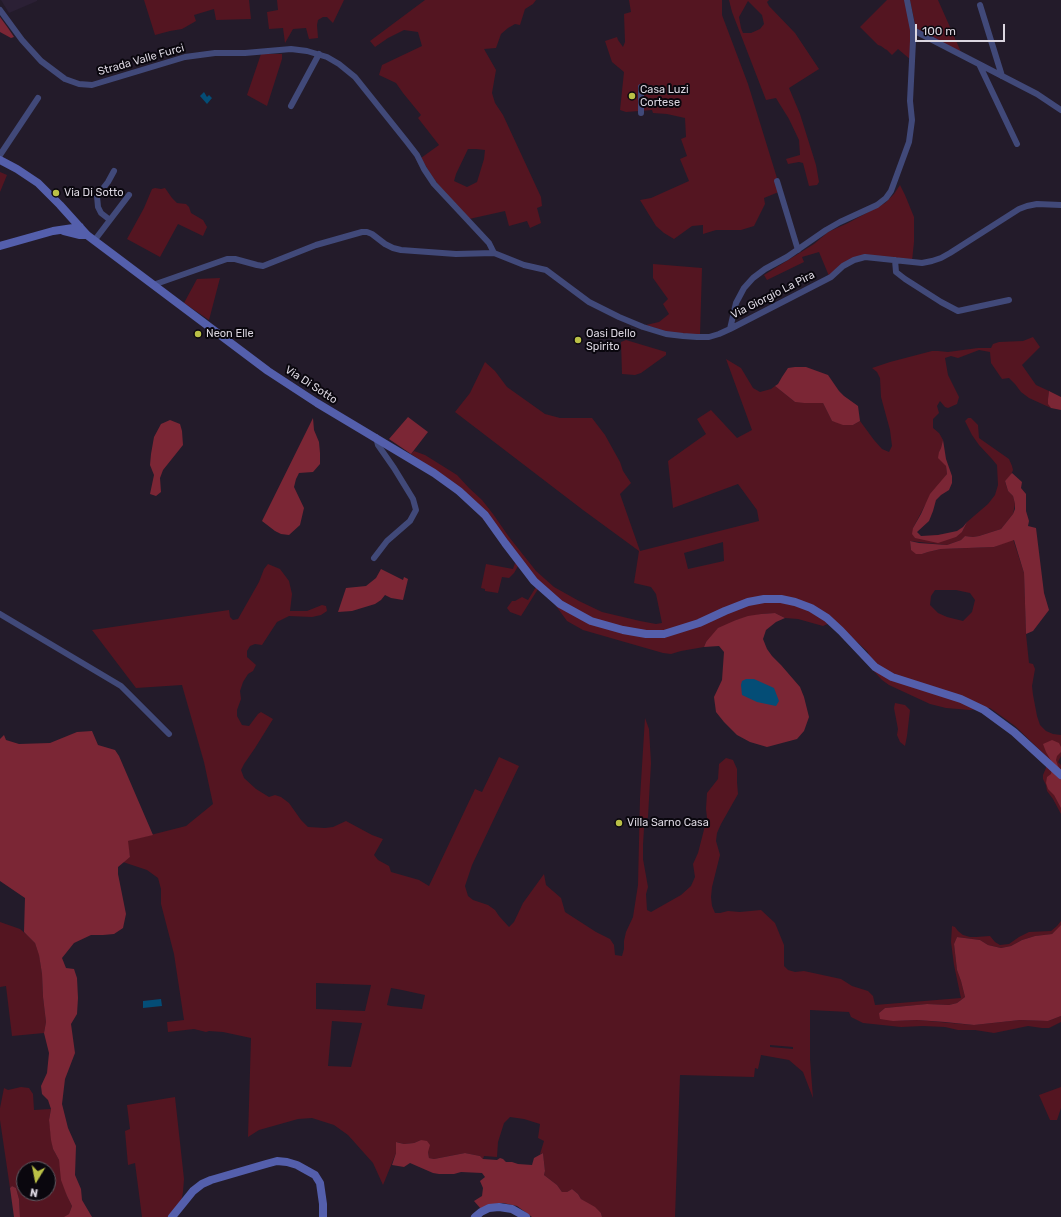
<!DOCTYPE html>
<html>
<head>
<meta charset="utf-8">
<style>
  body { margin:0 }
  #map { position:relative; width:1061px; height:1217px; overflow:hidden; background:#231b2a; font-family:Rubik,sans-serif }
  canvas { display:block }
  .north { position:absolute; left:16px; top:1161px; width:40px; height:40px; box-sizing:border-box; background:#0a070e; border:1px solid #5e5a62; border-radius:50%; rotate:190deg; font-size:11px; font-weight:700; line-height:16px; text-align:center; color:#dbd6e0 }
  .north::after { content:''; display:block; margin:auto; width:14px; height:18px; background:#bac046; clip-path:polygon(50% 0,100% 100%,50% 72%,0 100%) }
  .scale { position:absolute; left:915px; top:24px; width:90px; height:18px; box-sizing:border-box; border:2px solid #dbd6e0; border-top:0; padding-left:5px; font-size:12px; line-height:14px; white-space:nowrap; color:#dbd6e0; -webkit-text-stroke:3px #0a070e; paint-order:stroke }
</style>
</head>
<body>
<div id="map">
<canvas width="1061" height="1217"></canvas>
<div class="north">N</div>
<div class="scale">100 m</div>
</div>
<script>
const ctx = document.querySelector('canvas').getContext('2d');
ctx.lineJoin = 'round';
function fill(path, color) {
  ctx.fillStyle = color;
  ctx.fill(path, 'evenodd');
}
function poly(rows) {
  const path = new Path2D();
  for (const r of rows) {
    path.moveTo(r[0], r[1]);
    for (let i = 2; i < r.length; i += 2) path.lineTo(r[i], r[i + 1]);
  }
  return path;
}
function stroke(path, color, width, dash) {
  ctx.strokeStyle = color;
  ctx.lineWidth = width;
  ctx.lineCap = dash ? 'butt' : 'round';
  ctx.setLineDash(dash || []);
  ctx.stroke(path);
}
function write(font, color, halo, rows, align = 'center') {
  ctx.font = font + ' Rubik,sans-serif';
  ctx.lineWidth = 4;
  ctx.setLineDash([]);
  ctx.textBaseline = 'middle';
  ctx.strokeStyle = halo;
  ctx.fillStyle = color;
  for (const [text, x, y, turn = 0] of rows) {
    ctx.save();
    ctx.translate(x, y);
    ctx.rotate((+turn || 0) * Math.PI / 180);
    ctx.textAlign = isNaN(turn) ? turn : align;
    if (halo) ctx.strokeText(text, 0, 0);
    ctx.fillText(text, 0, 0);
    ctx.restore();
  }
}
fill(poly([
  [1,0,37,0,37,1,9,13]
]), '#2b2035');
fill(poly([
  [144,0,249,0,251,19,216,20,214,9,194,15,196,21,182,29,170,31,155,35],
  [277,0,344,0,333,23,327,17,323,17,318,20,317,25,318,38,309,39,306,28,293,29,285,43,283,28,269,29,267,12,278,10],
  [425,0,536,0,533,4,525,9,520,25,515,24,508,28,501,34,496,48,484,49,496,70,492,93,495,103,503,115,541,197,542,206,537,208,541,223,530,228,527,221,509,226,505,211,469,219,440,187,430,173,421,158,439,145,418,118,421,115,403,93,396,83,379,75,382,65,422,46,418,32,404,30,388,38,375,47,370,41],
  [468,149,476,149,485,150,484,159,477,182,467,187,454,181,456,174],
  [629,0,722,0,722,15,748,84,781,191,764,198,765,204,754,226,741,230,716,230,703,234,703,225,692,226,674,239,664,233,656,226,640,200,651,198,689,181,680,159,687,156,681,139,686,137,685,118,667,114,653,113,652,110,626,112,620,110,624,72,612,62,605,41,617,37,618,40,623,47,625,42,624,14,631,12],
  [729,0,769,0,767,2,769,6,795,33,819,69,789,88,800,114,816,165,819,182,817,185,809,186,803,163,799,162,788,164,786,159,800,155,799,140,789,119,779,103,776,98,766,100,732,12],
  [748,1,762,15,764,24,760,29,751,33,743,33,741,28,739,17],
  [887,0,905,0,911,31,911,60,898,49,892,55,887,50,885,49,881,46,878,45,860,27],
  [910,0,938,0,961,52,918,30,915,24],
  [261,54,282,54,282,59,267,106,247,95],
  [0,172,7,175,0,192],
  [900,185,905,195,914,217,914,242,912,261,865,255,829,276,819,252,802,257,804,262,767,280,764,275,814,244,828,232,848,223,885,203,894,194],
  [155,188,161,189,165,188,172,198,177,203,186,204,189,207,191,213,203,220,207,227,203,236,178,224,160,257,127,239,144,208,152,189],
  [653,264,702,268,700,335,674,334,646,325,659,322,669,314,663,304,668,299,653,278],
  [220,278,209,320,184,303,197,279],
  [1033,337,1040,347,1022,365,1036,385,1049,391,1048,399,1049,404,1051,408,1029,398,1021,392,1015,384,1009,378,1002,379,991,363,990,352,979,350,958,358,951,356,945,358,948,375,959,397,957,404,948,408,945,407,940,401,937,406,939,413,933,419,933,428,939,433,943,440,941,448,939,452,946,466,947,474,924,507,913,528,915,538,962,532,967,522,988,504,995,495,998,485,997,465,992,459,979,445,972,435,965,421,968,418,971,418,978,425,979,438,1009,459,1012,466,1013,470,1011,475,1005,481,1006,485,1008,491,1013,496,1015,504,1013,514,1001,529,979,536,973,537,965,536,961,540,947,545,910,541,911,550,922,554,928,552,941,549,994,547,1013,539,1024,573,1026,634,1029,663,1033,664,1035,669,1032,686,1033,695,1037,716,1040,725,1046,731,1053,734,1061,735,1061,756,1058,762,1061,765,1061,814,1053,799,1047,791,1046,785,1043,779,1043,775,1046,768,1046,760,1045,755,1015,726,990,708,970,710,946,708,930,704,889,685,882,680,870,667,868,652,834,621,823,626,798,619,785,618,775,613,761,614,736,620,706,642,704,647,681,651,671,654,663,653,583,630,567,621,535,577,448,480,411,454,414,451,425,455,457,475,469,488,482,500,493,514,509,537,536,571,554,587,579,601,602,612,640,621,656,624,662,623,656,594,651,587,634,583,639,551,583,510,455,412,470,393,485,362,495,371,507,387,545,414,560,418,592,418,605,435,620,462,623,471,631,483,620,494,640,551,759,521,757,510,738,484,673,508,668,461,706,434,697,419,711,410,737,438,752,430,726,359,741,368,753,388,760,392,771,389,775,386,795,402,823,403,832,421,853,425,860,421,874,440,882,449,889,452,892,446,890,430,881,397,880,378,877,372,872,368,890,362,932,351,938,351,948,352,978,348,991,348,993,344,999,342,1023,341],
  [723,542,724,561,688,569,684,553],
  [935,590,956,590,970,593,975,600,972,612,963,621,947,617,938,613,930,605,931,596],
  [626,340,666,352,666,355,641,373,635,375,622,374,621,342],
  [515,563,518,566,514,573,509,578,502,577,498,593,485,591,485,589,481,588,486,564,513,569],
  [268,564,280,569,289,581,292,594,290,611,307,611,322,605,326,606,327,611,321,615,312,617,289,616,277,622,262,645,255,644,250,646,247,651,247,657,256,665,253,671,248,674,243,682,240,691,241,699,237,710,237,716,242,725,249,726,258,714,261,712,273,719,255,748,244,764,241,770,244,778,256,789,269,797,275,795,281,797,289,803,301,820,308,827,325,828,333,827,346,821,372,835,383,839,374,855,378,860,389,866,391,872,419,880,429,886,475,789,482,792,499,757,519,766,472,865,465,886,468,896,473,900,488,905,495,910,499,916,509,927,514,922,523,903,544,874,546,885,561,898,565,912,596,932,610,939,614,945,615,955,622,956,624,949,624,941,626,932,633,917,638,885,640,798,645,718,649,729,651,763,648,817,644,828,643,845,643,859,648,887,646,894,647,910,651,912,681,895,691,886,695,877,693,864,698,853,707,818,706,809,707,793,718,779,719,764,726,758,733,760,737,769,737,782,738,794,721,824,717,833,716,841,720,855,712,887,711,897,712,906,715,913,720,913,728,911,740,912,761,910,775,923,784,945,784,966,788,970,795,972,804,971,841,979,852,986,868,991,873,996,875,1005,961,998,954,965,951,942,952,926,955,927,958,931,963,935,970,937,976,937,990,936,995,942,1000,945,1009,944,1019,937,1029,932,1051,931,1057,926,1061,921,1061,925,1059,928,1052,934,1035,936,1022,940,1011,946,1001,948,988,945,980,940,957,937,954,944,957,970,961,981,965,997,957,1003,949,1005,927,1004,885,1008,879,1013,893,1021,917,1020,974,1025,1020,1020,1048,1021,1061,1016,1061,1022,1049,1028,1042,1028,1028,1026,994,1033,975,1030,958,1030,945,1027,923,1026,901,1027,863,1023,851,1017,849,1012,810,1010,810,1059,813,1098,803,1072,789,1060,761,1055,758,1069,755,1068,754,1077,680,1075,675,1217,602,1217,601,1213,581,1199,578,1194,572,1189,567,1192,562,1192,557,1185,544,1175,545,1171,543,1153,540,1154,544,1141,538,1138,540,1124,524,1119,510,1117,504,1123,498,1142,497,1157,484,1156,483,1159,480,1156,465,1153,434,1159,429,1158,428,1152,428,1148,421,1140,414,1143,404,1144,397,1142,396,1153,383,1185,373,1163,348,1135,334,1125,312,1118,298,1119,259,1130,248,1137,251,1038,223,1032,209,1031,206,1032,194,1029,168,1032,167,1022,184,1020,174,954,161,904,161,889,158,878,147,870,123,862,130,857,127,841,186,826,213,804,204,762,182,685,136,688,92,630,229,610,230,617,233,620,238,619,259,582,264,569],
  [316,983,371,985,365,1011,316,1009],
  [391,988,402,990,425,995,422,1009,391,1006,387,1005],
  [332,1021,362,1023,351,1067,328,1066],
  [770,1045,793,1047,793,1049,770,1047],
  [536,587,538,589,521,616,510,612,507,608,512,601,515,601,522,597,528,600],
  [895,703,905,705,910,710,907,736,905,746,900,742,897,735,898,729,894,708],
  [0,922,20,929,27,935,35,943,39,954,42,974,43,997,46,1022,44,1033,12,1036,6,986,0,987],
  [21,1087,29,1088,33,1094,34,1110,51,1109,49,1120,53,1149,59,1160,67,1196,72,1206,69,1214,65,1217,20,1217,19,1199,16,1188,12,1186,10,1188,0,1120,0,1108,4,1088,8,1090],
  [24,1169,48,1169,48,1193,24,1193],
  [1061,1087,1061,1108,1057,1120,1050,1120,1039,1095],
  [175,1097,184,1179,183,1192,181,1203,169,1217,142,1217,135,1163,128,1165,125,1131,130,1129,127,1105]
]), '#541521');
fill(poly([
  [0,17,8,28,14,37,11,38,0,32],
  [795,367,806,367,828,375,839,391,844,396,858,406,860,421,853,425,843,425,832,421,823,403,804,403,795,402,775,386,778,384,782,377,788,368],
  [1049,391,1061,397,1061,410,1051,408,1048,404,1048,399],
  [408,417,428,432,411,454,389,439],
  [313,418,314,430,319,442,320,453,320,464,313,472,299,473,296,479,294,487,304,508,300,525,289,535,281,534,275,531,262,521],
  [170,420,180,424,182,431,183,445,163,470,160,478,161,492,156,496,150,494,154,475,150,465,151,454,154,437,161,424],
  [943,440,946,459,952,476,952,483,949,490,941,495,936,500,933,511,929,521,917,532,921,536,938,535,957,531,963,527,967,522,962,532,956,537,938,543,915,538,912,534,913,528,921,514,930,494,947,474,946,466,938,458,939,452,941,448],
  [1012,473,1022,482,1021,488,1026,494,1026,511,1029,521,1028,526,1036,528,1044,593,1049,610,1033,631,1026,634,1024,573,1014,540,994,547,941,549,928,552,922,554,916,554,911,550,910,541,919,543,947,545,961,540,965,536,973,537,979,536,1001,529,1013,514,1015,509,1015,504,1013,496,1008,491,1005,481],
  [381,569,403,580,404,577,408,579,403,600,391,598,385,595,381,600,375,604,352,611,338,612,346,588,366,586,376,578],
  [775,613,785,618,776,622,766,630,763,639,767,649,772,656,781,665,800,687,804,697,809,717,804,731,797,739,767,747,750,742,737,735,724,722,716,712,714,697,722,680,724,652,719,646,704,647,706,642,718,628,736,620,748,616,761,614],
  [92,731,98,745,115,750,119,756,153,835,128,841,130,857,118,867,118,874,126,914,123,928,114,934,103,935,91,935,74,943,62,958,66,968,74,969,77,978,78,998,77,1014,71,1024,75,1053,65,1079,62,1104,68,1128,76,1146,75,1175,81,1189,82,1200,92,1217,64,1217,69,1214,72,1206,67,1196,61,1180,59,1160,53,1149,51,1140,49,1120,51,1109,48,1100,42,1094,41,1086,47,1073,49,1053,44,1033,46,1022,43,997,42,974,39,955,35,943,24,932,25,898,0,881,0,739,4,735,6,740,19,744,50,743,77,732],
  [1052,740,1059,743,1061,747,1061,752,1057,756,1056,760,1058,766,1061,770,1061,808,1054,795,1048,789,1046,783,1047,777,1051,774,1053,764,1046,752,1043,744],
  [1061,925,1061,1016,1048,1021,1020,1020,974,1025,945,1022,917,1020,893,1021,880,1019,879,1013,885,1008,927,1004,949,1005,957,1003,965,997,961,981,957,970,954,944,957,937,980,940,988,945,1001,948,1011,946,1022,940,1035,936,1052,934],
  [421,1140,427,1141,430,1145,428,1152,429,1158,434,1159,465,1153,480,1156,483,1159,497,1160,500,1158,503,1159,506,1162,512,1162,518,1164,532,1165,534,1158,543,1153,545,1171,544,1175,557,1185,562,1192,567,1192,572,1189,578,1194,581,1199,595,1207,601,1213,602,1217,532,1217,517,1206,503,1203,495,1204,481,1209,474,1201,482,1196,483,1188,480,1181,485,1177,482,1173,461,1172,454,1174,439,1174,433,1173,410,1163,404,1167,392,1165,396,1153,396,1142,404,1144,414,1143],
  [12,1186,16,1188,19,1199,20,1217,14,1217,10,1188]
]), '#7b2635');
fill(poly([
  [204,92,207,97,209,95,212,98,207,104,200,96],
  [746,679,754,679,774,688,779,701,776,706,757,702,742,695,741,685,742,681],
  [161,999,162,1006,143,1008,143,1001]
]), '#044d76');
stroke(poly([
  [980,5,1002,76],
  [0,10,22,40,41,61,65,79,79,84,92,85,185,57,215,53,245,53,291,49,307,51,327,57,339,64,355,77,407,142,417,155,424,169,434,184,489,243,494,253],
  [913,30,1037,94,1061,110],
  [979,64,1017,144],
  [641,87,641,113],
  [291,106,319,54],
  [0,155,38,98],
  [777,181,798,250],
  [110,220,101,213,98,207,97,196,108,182,114,171],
  [94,241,129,195],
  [895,260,896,272,905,279,941,302,958,311,1009,300],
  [153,285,227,259,235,259,257,265,263,266,316,245,362,232,367,232,372,234,385,244,393,248,401,250,456,254,494,253,524,265,546,270,589,302,619,317,643,327,666,334,683,336,697,337,709,337,719,334,730,329,831,277,843,266,854,260,865,257,922,263,932,261,941,258,950,253,1019,209,1027,206,1037,204,1061,205],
  [730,329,736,303,744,288,753,278,765,269,787,257,826,230,840,222,877,205,886,198,891,191,909,142,912,120,910,101,913,41,913,30,907,0],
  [374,558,387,541,410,521,416,510,413,499,394,468,378,445,376,437],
  [0,614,121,686,169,734]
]), '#414979', 6);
stroke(poly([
  [0,160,17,169,38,183,60,205,87,235,268,371,317,403,434,473,459,491,485,515,505,543,534,581,560,604,591,621,623,630,646,634,664,634,699,623,725,611,748,602,764,599,781,599,795,602,811,608,827,618,841,631,875,667,892,677,961,699,984,710,1014,732,1061,775],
  [64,231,80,235,87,235],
  [0,246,53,231,80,227],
  [172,1217,193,1191,202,1184,211,1180,266,1164,277,1161,287,1162,297,1165,315,1175,320,1183,323,1204,323,1217],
  [475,1217,481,1212,489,1208,499,1207,512,1209,526,1217]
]), '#545fac', 8);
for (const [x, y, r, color] of [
  [632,96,4,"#bac046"],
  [56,193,4,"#bac046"],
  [198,334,4,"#bac046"],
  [578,340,4,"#bac046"],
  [619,823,4,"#bac046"]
]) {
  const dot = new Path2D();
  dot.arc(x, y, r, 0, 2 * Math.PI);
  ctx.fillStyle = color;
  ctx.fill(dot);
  stroke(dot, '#0a070e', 1.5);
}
write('11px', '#dbd6e0', '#0a070e', [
  ["Strada Valle Furci",141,60,-16],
  ["Via Giorgio La Pira",773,295,-27],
  ["Via Di Sotto",311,385,33]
]);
write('11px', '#dbd6e0', '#0a070e', [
  ["Casa Luzi",640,90],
  ["Cortese",640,103],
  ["Via Di Sotto",64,193],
  ["Neon Elle",206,334],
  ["Oasi Dello",586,334],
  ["Spirito",586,347],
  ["Villa Sarno Casa",627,823]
], 'left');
</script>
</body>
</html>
